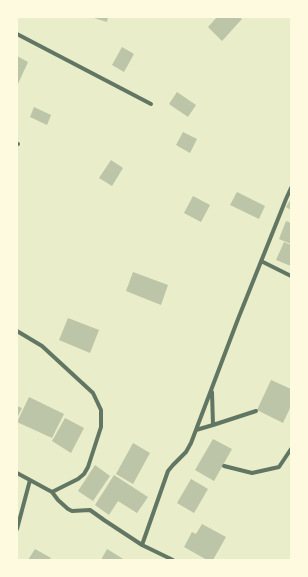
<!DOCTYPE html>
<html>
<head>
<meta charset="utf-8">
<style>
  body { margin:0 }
  #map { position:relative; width:308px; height:577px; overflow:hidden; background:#e9edc9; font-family:"Nunito Sans",sans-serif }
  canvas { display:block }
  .frame { position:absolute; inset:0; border:18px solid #fefae0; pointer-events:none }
</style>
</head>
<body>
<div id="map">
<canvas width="308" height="577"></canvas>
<div class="frame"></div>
</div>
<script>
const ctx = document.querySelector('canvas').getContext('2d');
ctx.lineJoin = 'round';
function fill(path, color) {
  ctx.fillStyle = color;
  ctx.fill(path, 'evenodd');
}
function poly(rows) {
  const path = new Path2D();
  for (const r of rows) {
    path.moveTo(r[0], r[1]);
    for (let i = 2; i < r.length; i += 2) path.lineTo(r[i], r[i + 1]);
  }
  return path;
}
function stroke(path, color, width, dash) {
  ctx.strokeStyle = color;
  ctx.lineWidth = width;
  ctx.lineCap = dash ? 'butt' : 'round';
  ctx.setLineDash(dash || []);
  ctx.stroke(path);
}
fill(poly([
  [91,17,108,17,107,22],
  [217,17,239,17,242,19,222,41,208,27],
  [122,47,134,54,124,72,112,65],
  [17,56,28,62,17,86],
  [177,92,196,105,188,117,169,104],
  [34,107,51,115,47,125,30,117],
  [183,132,197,139,190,153,176,145],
  [111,160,123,168,112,186,99,178],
  [237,192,265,206,259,219,230,205],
  [193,196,210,205,201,222,184,213],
  [291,199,291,210,286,207],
  [286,221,291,223,291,244,279,239],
  [284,242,291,245,291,266,276,260],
  [133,272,168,285,161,305,126,291],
  [68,318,99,330,90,353,59,340],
  [271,380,291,389,291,397,290,400,291,401,291,406,283,423,257,410],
  [29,397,64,414,52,438,17,422],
  [17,406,22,408,17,418],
  [65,418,84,428,71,453,52,441],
  [213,439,232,449,214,481,195,470],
  [133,443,150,453,133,484,116,474],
  [95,465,110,476,93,501,78,491],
  [114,475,148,497,137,513,118,501,109,515,95,505],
  [191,479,208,489,194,513,177,503],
  [202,524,226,537,213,560,207,560,184,547,192,532,196,534],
  [35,549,51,558,49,560,28,560],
  [107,549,125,560,101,560]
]), '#bcc5a7');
stroke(poly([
  [17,34,151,104],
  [17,144,18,144],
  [261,261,291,276],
  [17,331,42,346,93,393,101,410,101,427,88,467,84,474,78,479,52,492],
  [212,392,213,425,256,411],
  [196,430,213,425],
  [224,466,252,473,279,467,291,449],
  [17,473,52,492,58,500,68,509,72,511,90,510,104,520,142,545,173,560],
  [17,529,30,480],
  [142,545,168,471,173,465,186,452,191,443,238,319,286,199,291,188]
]), '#617663', 4);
</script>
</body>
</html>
